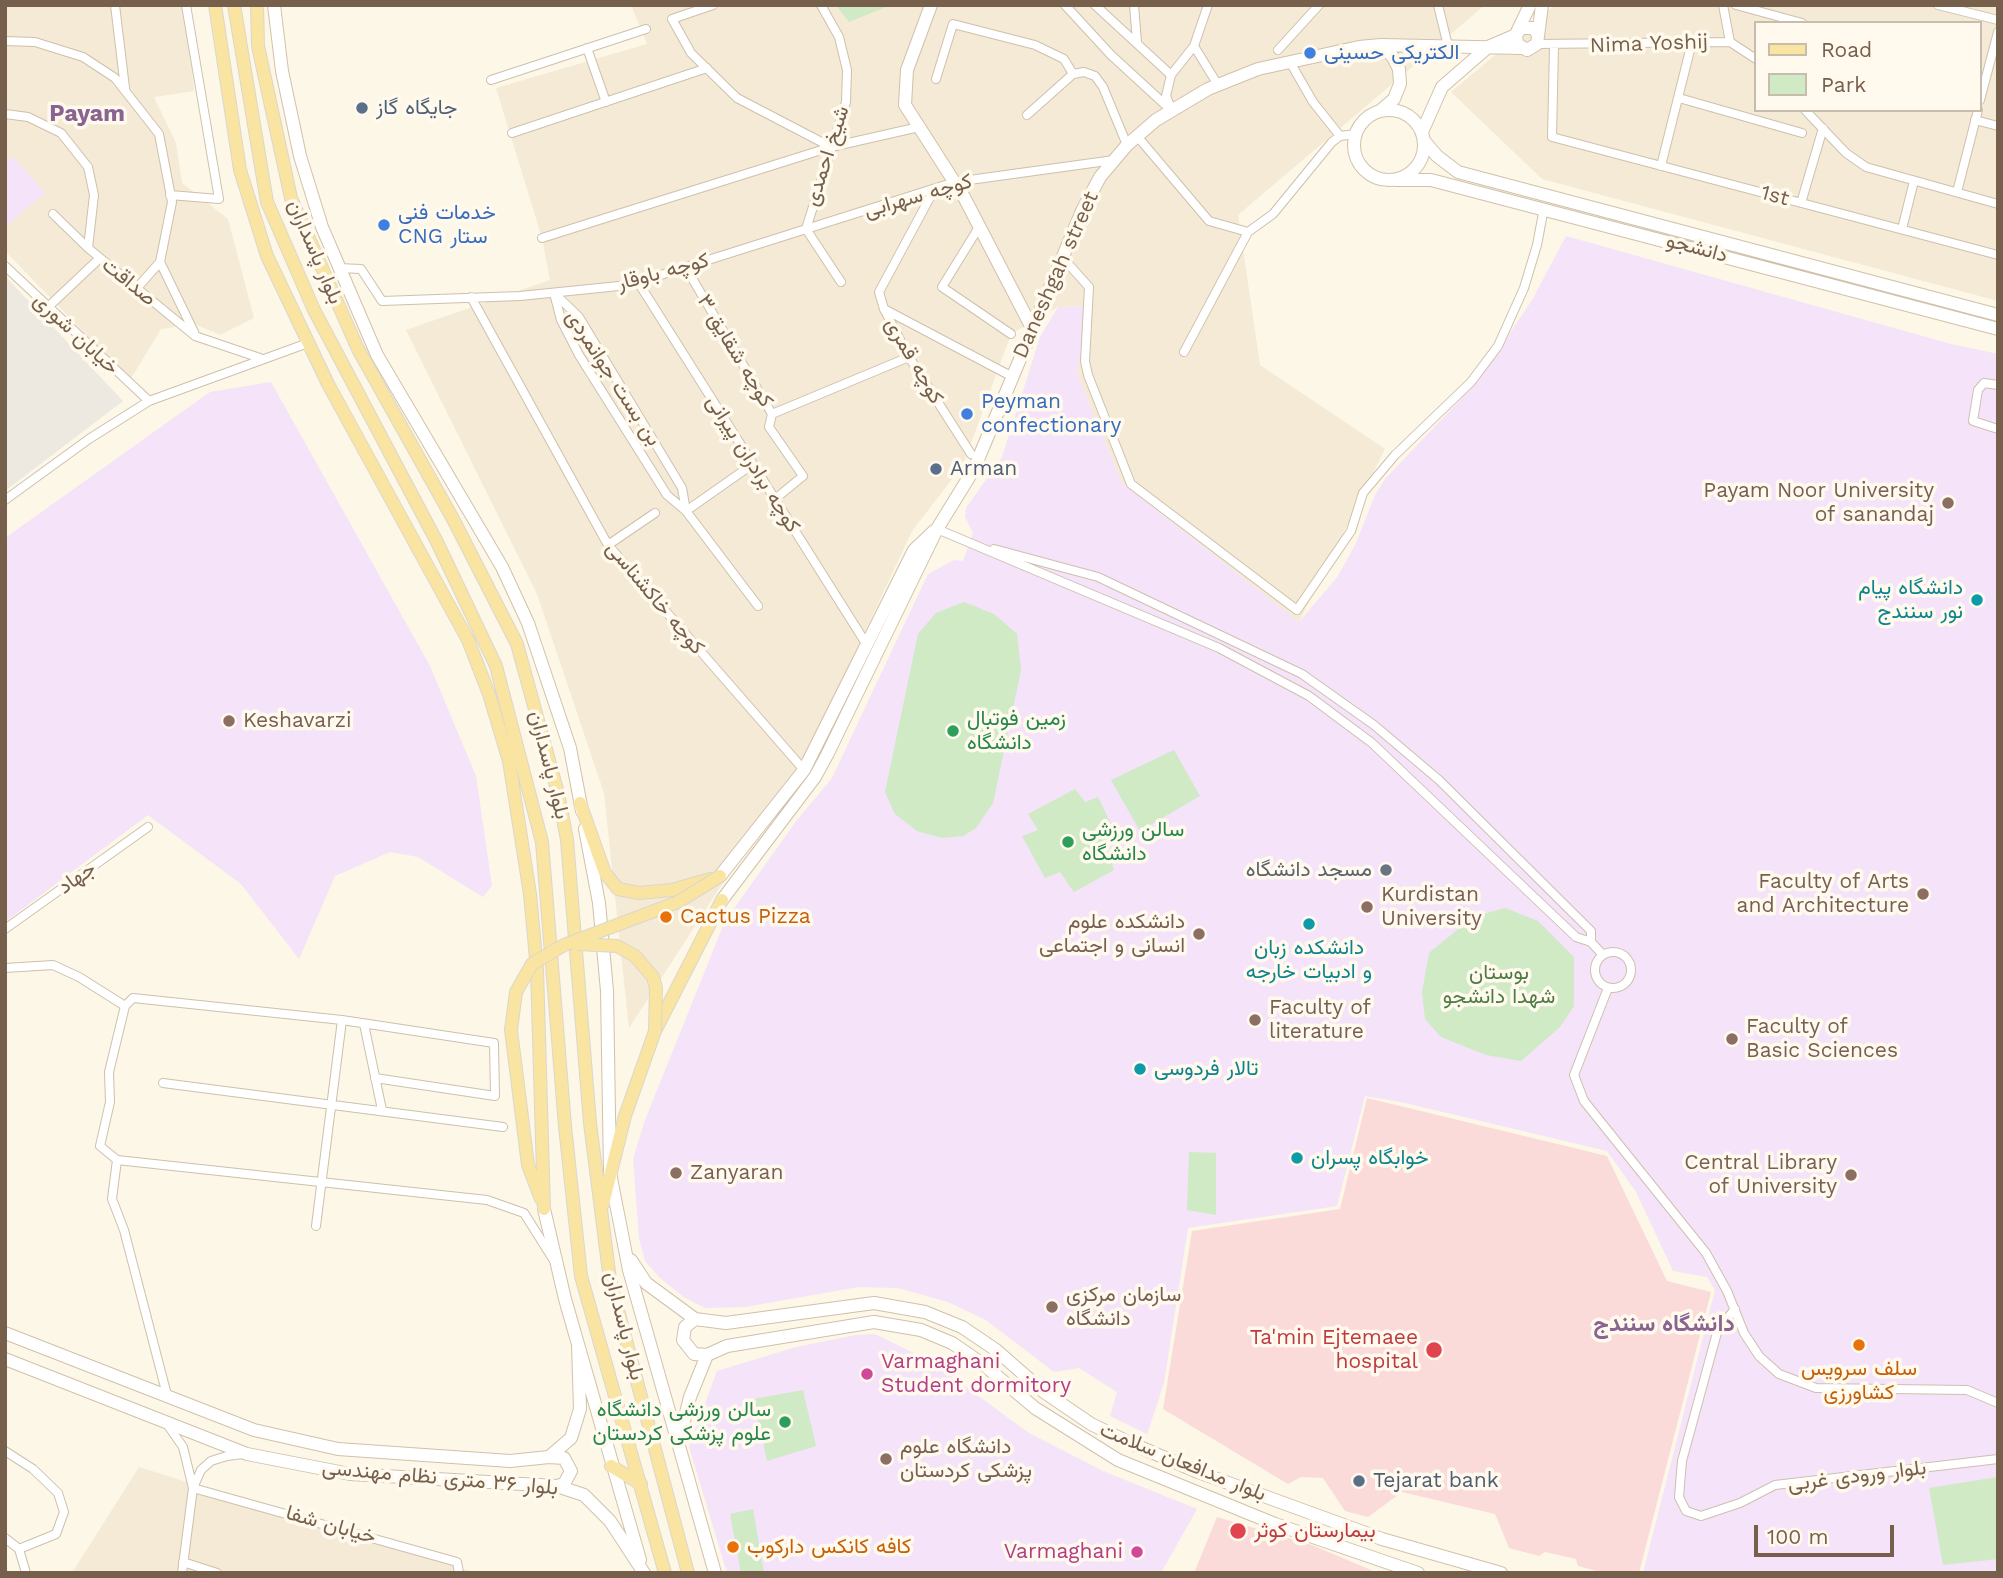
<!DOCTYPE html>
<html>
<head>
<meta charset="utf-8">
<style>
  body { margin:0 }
  #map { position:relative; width:2003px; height:1578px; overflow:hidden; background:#fcf7e7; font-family:"Work Sans",sans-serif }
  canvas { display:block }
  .frame { position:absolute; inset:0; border:7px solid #76604b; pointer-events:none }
  .legend { position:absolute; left:1754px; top:21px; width:228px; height:91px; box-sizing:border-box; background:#fffaed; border:2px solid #c8bcac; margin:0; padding:9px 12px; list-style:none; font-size:21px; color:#76604b }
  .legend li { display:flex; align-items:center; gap:14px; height:35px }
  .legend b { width:35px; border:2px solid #c8bcac }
  .scale { position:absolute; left:1754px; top:1525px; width:140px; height:32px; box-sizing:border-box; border:4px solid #76604b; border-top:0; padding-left:9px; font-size:21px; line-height:24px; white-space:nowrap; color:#76604b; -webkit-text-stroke:5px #fffaed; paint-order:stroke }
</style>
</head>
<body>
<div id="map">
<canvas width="2003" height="1578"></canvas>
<div class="frame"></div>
<ul class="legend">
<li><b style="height:9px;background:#f9e5a1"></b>Road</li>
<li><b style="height:19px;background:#cfeac5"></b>Park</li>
</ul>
<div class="scale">100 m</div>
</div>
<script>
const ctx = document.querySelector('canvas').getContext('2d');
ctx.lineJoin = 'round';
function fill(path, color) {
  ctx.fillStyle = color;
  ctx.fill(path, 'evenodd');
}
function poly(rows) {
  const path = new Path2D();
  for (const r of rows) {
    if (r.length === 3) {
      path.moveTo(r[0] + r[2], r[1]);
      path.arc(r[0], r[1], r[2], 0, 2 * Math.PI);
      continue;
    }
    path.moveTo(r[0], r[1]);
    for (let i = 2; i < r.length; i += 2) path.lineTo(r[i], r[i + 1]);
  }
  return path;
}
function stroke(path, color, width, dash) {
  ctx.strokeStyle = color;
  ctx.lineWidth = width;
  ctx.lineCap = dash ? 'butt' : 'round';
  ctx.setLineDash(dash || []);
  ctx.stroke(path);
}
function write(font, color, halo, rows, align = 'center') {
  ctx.font = font + ' "Work Sans",Vazirmatn,sans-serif';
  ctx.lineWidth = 7;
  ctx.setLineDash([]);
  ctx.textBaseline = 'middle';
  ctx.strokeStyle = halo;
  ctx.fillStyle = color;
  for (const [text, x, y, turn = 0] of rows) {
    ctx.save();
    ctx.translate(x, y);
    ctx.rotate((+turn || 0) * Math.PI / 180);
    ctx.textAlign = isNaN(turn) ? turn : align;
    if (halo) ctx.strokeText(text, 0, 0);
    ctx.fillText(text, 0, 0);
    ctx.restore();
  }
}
fill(poly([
  [5,5,186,5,194,91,154,97,176,143,182,183,228,219,254,318,220,335,195,324,161,329,130,380,5,251],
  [631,5,1485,5,1238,215,1260,365,1385,449,1299,622,1122,483,1077,373,1087,306,1058,307,1011,334,963,465,912,531,812,745,629,1028,604,793,537,594,406,330,550,280,542,238,496,88,647,44],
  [1555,5,1998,5,1998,301,1542,179,1451,92],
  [1756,23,1980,23,1980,110,1756,110],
  [139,1467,476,1573,72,1573]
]), '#f4ead5');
fill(poly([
  [5,276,123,401,5,491]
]), '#ede8e0');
fill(poly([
  [14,157,45,193,5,227,5,164],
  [1566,236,1951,344,1998,354,1998,1573,1643,1573,1715,1290,1707,1277,1673,1271,1636,1192,1607,1151,1401,1102,1365,1096,1337,1206,1188,1228,1164,1383,1147,1434,1110,1416,1117,1392,1079,1368,1054,1372,986,1320,948,1302,898,1288,858,1287,745,1307,705,1308,685,1298,659,1277,645,1261,639,1238,633,1159,645,1120,725,921,797,820,832,778,928,574,954,560,963,561,973,533,965,517,966,508,1002,457,1040,337,1058,307,1087,306,1077,373,1122,483,1299,622,1338,576,1356,543,1375,495,1385,479,1478,381,1532,300],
  [271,382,430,666,476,776,492,886,483,897,418,857,390,852,335,876,299,959,241,884,148,815,5,922,5,538,210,392],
  [875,1334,932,1362,1029,1433,1103,1471,1197,1509,1161,1573,727,1573,689,1447,717,1371,796,1347,856,1335]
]), '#f4e3f9');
fill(poly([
  [1367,1098,1607,1156,1667,1281,1711,1292,1639,1573,1604,1573,1578,1566,1576,1559,1545,1552,1539,1556,1509,1548,1495,1514,1402,1492,1368,1517,1345,1511,1323,1478,1301,1477,1288,1484,1163,1409,1192,1231,1340,1209],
  [1217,1517,1312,1545,1378,1573,1194,1573]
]), '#fadbda');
fill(poly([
  [836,5,891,5,849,22],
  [964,602,994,614,1017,634,1021,670,993,803,976,828,963,836,942,838,917,831,895,814,885,792,918,634,936,613],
  [1174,750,1200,796,1140,831,1111,780],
  [1075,789,1085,802,1098,797,1118,839,1106,846,1114,870,1074,892,1060,872,1045,878,1022,836,1038,830,1028,814],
  [1505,908,1538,921,1574,957,1574,1006,1560,1027,1521,1061,1486,1055,1441,1037,1425,1019,1422,992,1429,953,1473,917],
  [1189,1152,1216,1153,1216,1215,1187,1210],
  [803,1390,816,1446,767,1461,754,1399],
  [1998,1477,1998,1559,1943,1565,1929,1488],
  [753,1509,764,1573,741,1573,730,1514]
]), '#cfeac5');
const street = poly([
  [115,5,125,88],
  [1065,5,1111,55,1172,111],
  [1095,5,1171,75],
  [1134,5,1137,42],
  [1208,5,1194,46,1218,85],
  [1438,5,1448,46],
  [1723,5,1730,42],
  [1736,5,1802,23],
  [1938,5,1998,20],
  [5,41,35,42,83,57,115,78,159,134,172,202,160,262,137,288],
  [1537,44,1730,42,1756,59],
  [1554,47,1552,137,1998,255],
  [587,48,606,102],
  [1278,50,1319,5],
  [1290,62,1313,102,1340,136],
  [1073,74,1084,72,1095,76,1103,87,1127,145],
  [936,79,953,24,1035,45,1064,59,1073,74],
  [491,80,646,29],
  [1679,98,1802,133],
  [1980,100,1998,32],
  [1171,108,1166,96,1171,75,1194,46],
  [1805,110,1846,153,1866,167,1998,204],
  [5,114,28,117,61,133,88,167,94,195,88,248,195,336,260,358],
  [1027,115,1073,74],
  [1975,120,1998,126],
  [512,133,707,68],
  [1137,136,1209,221,1248,232],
  [831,147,919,127],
  [1661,166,1692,42],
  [934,190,879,292,884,309,909,357,971,454],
  [1957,192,1978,110],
  [170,195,219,199,186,5],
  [1801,203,1823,128],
  [53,214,88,248],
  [979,227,942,287,1011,334],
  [806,229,846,102,847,70,839,37,821,5],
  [806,229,841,282],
  [1902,229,1914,181],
  [542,238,831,147,737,98,691,53,672,19,713,5],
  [1062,257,1089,287,1085,361,1088,375,1131,484,1297,610,1351,531,1363,493,1395,455,1471,382,1498,346,1524,288,1537,245,1544,208],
  [160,262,194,332],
  [5,266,149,401],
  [338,268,361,269,382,301,520,296,629,285,955,182,1114,160],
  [686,268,772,414,909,357],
  [638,282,867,645],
  [554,293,561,320,579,355,667,495,686,511,758,606],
  [556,295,579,317,682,488,686,511],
  [471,297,608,545,804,770],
  [47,308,100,258],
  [884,309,1011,376],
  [1184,352,1248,232,1273,214,1332,142,1340,136,1356,134],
  [1998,385,1984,383,1978,390,1973,421,1998,429],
  [772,414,769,427,803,476,775,499],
  [5,500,89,439,149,401,308,343],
  [686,511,753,464],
  [937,529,1219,648,1309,696,1372,743,1576,937,1591,942,1603,955],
  [608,545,655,513],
  [994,549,1098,577,1302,674,1374,725,1439,780,1591,931,1591,942],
  [5,929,148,827],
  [1613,970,18],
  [5,968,53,965,79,977,125,1006],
  [1608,988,1574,1075,1584,1101,1706,1253,1727,1291,1744,1333,1759,1356,1779,1374,1816,1388,1967,1390,1998,1403],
  [364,1024,382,1110],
  [375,1078,495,1096,494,1043,342,1020,133,998,125,1006,109,1072,110,1102,100,1146,117,1160,487,1200,524,1213,553,1259],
  [163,1083,503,1127],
  [117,1160,112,1199,124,1230,167,1395],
  [316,1226,342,1020],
  [1735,1309,1718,1329,1682,1461,1679,1497,1686,1511,1701,1516,1740,1503,1775,1485,1998,1459],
  [167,1424,183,1447,193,1488],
  [5,1451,33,1469,58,1493,64,1512,56,1534,19,1549],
  [193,1488,457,1562,459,1573],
  [5,1538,19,1549,26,1573],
  [183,1562,217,1573],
  [182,1573,193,1488,201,1470,211,1461,227,1456,243,1454]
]);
const secondary = poly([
  [274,5,282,71,300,156,322,227,377,355,502,567,528,623,570,748,582,811],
  [931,5,907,70,905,105,964,197,1032,328],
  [1517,32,1530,5],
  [1537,33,1533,28,1521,28,1516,35,1517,44,1527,50,1537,44,1542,5],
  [1389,145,35],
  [1380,111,1394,99,1400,84,1399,69,1393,57,1381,45],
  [1422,132,1442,87,1488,47,1516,35],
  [1425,142,1437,156,1458,172,1998,315],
  [1395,180,1431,180,1998,329],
  [585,829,599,903,607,991,610,1173,629,1270,715,1573],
  [720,876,804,770,914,550,934,531],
  [722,900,815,777,827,755,937,529,974,469,1082,211,1100,177,1127,145,1156,120,1208,89,1258,69,1359,47,1381,45,1521,48],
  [544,1209,565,1299,640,1560],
  [631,1260,646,1283,695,1319,726,1323,874,1303,925,1312,962,1327,996,1350,1044,1392,1091,1424,1128,1442,1198,1472,1382,1539,1501,1573],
  [695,1319,685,1327,683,1340,694,1354,707,1355],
  [5,1333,254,1430,338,1449,510,1461,549,1457,571,1438,580,1409,578,1344],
  [5,1359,247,1454,350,1474,557,1486,584,1495,610,1521,644,1573],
  [679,1441,690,1397,707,1355,727,1346,874,1322,921,1330,952,1343,984,1365,1035,1408,1118,1460,1275,1524,1418,1573],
  [549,1457,564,1458,571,1471,564,1484,557,1486]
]);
const primary = poly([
  [215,5,240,170,267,256,328,384,468,640,489,694,509,761,530,894,537,969,544,1209],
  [234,5,267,202,314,310,437,542,496,666,542,842,565,1126,581,1276,665,1573],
  [257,5,258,46,291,198,358,349,453,519,517,644,558,793,567,840,590,1123,610,1280,688,1573],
  [580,803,605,873,618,889,639,893,672,890,710,879],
  [511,1030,528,1165,541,1199],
  [603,1204,625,1116,655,1031,722,900],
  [611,1466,641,1484]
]);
stroke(street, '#cec0ad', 10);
stroke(secondary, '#d1c1aa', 14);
stroke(primary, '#dbd6d0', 14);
stroke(street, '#fff', 8);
stroke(secondary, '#fff', 12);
stroke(primary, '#f9e5a1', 12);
const primaryBridge = poly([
  [577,944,617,946,635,956,653,977,656,988,655,1031],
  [511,1030,516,992,532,964,564,945,678,902,720,876]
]);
stroke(primaryBridge, '#dbd6d0', 14, []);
stroke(primaryBridge, '#f9e5a1', 12);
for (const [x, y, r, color] of [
  [1310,53,7,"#3f7fe0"],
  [362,108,7,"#5c6f8a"],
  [384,225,7,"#3f7fe0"],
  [967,414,7,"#3f7fe0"],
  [936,469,7,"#5c6f8a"],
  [1948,503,7,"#8d6e63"],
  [1977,600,7,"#0f9aa8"],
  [229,721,7,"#8d6e63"],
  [953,731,7,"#2e9e5b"],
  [1068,842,7,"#2e9e5b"],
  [1386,870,7,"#6b7280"],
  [1923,894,7,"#8d6e63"],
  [1367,907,7,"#8d6e63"],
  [666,917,7,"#e8710a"],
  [1309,924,7,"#0f9aa8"],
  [1199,934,7,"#8d6e63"],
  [1255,1020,7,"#8d6e63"],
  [1732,1039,7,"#8d6e63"],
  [1140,1069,7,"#0f9aa8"],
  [1297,1158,7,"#0f9aa8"],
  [676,1173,7,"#8d6e63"],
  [1851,1175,7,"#8d6e63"],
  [1052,1307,7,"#8d6e63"],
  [1859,1345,7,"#e8710a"],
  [1434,1350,9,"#e0444e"],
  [867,1374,7,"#d1479c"],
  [785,1422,7,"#2e9e5b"],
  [886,1459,7,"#8d6e63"],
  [1359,1481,7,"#5c6f8a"],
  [1238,1531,9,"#e0444e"],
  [733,1547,7,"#e8710a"],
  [1137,1552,7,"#d1479c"]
]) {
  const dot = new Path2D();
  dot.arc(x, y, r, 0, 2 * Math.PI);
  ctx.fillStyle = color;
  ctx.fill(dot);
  stroke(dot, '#fffaed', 2.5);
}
write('21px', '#76604b', '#fffaed', [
  ["Nima Yoshij",1649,44,-2],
  ["شیخ احمدی",827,156,-72],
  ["کوچه سهرابی",918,196,-16],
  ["1st",1775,196,15],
  ["دانشجو",1697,248,15],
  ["بلوار پاسداران",315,252,67],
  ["کوچه باوقار",663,272,-15],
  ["Daneshgah street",1056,275,-66],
  ["صداقت",129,282,39],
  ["خیابان شوری",76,334,43],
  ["کوچه شقایق ۳",735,351,59],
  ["کوچه قمری",914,361,60],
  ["بن بست جوانمردی",613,378,57],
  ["کوچه برادران پیرانی",753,464,58],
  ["کوچه خاکشناسی",655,598,50],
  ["بلوار پاسداران",549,765,76],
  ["جهاد",77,878,-35],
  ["بلوار پاسداران",624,1326,76],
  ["بلوار مدافعان سلامت",1183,1462,22],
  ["بلوار ورودی غربی",1857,1476,-7],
  ["بلوار ۳۶ متری نظام مهندسی",440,1478,5],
  ["خیابان شفا",331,1525,16]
]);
write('21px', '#366cbe', '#fffaed', [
  ["الکتریکی حسینی",1324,53],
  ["خدمات فنی‌",398,213],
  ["CNG ستار",398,237],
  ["Peyman",981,402],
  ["confectionary",981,426]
], 'left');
write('21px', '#4e5e75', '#fffaed', [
  ["جایگاه گاز",376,108],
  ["Arman",950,469],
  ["Tejarat bank",1373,1481]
], 'left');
write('21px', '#785e54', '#fffaed', [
  ["Payam Noor University",1934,491,"right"],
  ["of sanandaj",1934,515,"right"],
  ["Keshavarzi",243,721],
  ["Faculty of Arts",1909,882,"right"],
  ["and Architecture",1909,906,"right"],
  ["Kurdistan",1381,895],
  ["University",1381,919],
  ["دانشکده علوم",1185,922,"right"],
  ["انسانی و اجتماعی",1185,946,"right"],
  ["Faculty of",1269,1008],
  ["literature",1269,1032],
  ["Faculty of",1746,1027],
  ["Basic Sciences",1746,1051],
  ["Central Library",1837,1163,"right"],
  ["of University",1837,1187,"right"],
  ["Zanyaran",690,1173],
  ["سازمان مرکزی",1066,1295],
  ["دانشگاه",1066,1319],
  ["دانشگاه علوم",900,1447],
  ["پزشکی کردستان",900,1471]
], 'left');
write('21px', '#0d838f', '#fffaed', [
  ["دانشگاه پیام",1963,588,"right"],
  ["نور سنندج",1963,612,"right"],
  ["دانشکده زبان",1309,948,"center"],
  ["و ادبیات خارجه",1309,972,"center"],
  ["تالار فردوسی",1154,1069],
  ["خوابگاه پسران",1311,1158]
], 'left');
write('21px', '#27864d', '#fffaed', [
  ["زمین فوتبال",967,719],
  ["دانشگاه",967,743],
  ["سالن ورزشی",1082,830],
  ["دانشگاه",1082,854],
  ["سالن ورزشی دانشگاه",771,1410,"right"],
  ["علوم پزشکی کردستان",771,1434,"right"]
], 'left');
write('21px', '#5b616d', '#fffaed', [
  ["مسجد دانشگاه",1372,870]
], 'right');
write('21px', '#c56008', '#fffaed', [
  ["Cactus Pizza",680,917],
  ["سلف سرویس",1859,1369,"center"],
  ["کشاورزی",1859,1393,"center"],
  ["کافه کانکس دارکوب",747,1547]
], 'left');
write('21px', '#4c7b43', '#fffaed', [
  ["بوستان",1499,973],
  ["شهدا دانشجو",1499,997]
]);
write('21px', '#be3a42', '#fffaed', [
  ["Ta'min Ejtemaee",1418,1338],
  ["hospital",1418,1362],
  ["بیمارستان کوثر",1254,1531,"left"]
], 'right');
write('21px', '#b23c85', '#fffaed', [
  ["Varmaghani",881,1362],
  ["Student dormitory",881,1386],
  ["Varmaghani",1123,1552,"right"]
], 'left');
write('bold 23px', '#896392', '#fffaed', [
  ["Payam",87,114],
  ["دانشگاه سنندج",1664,1324]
]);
</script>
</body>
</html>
